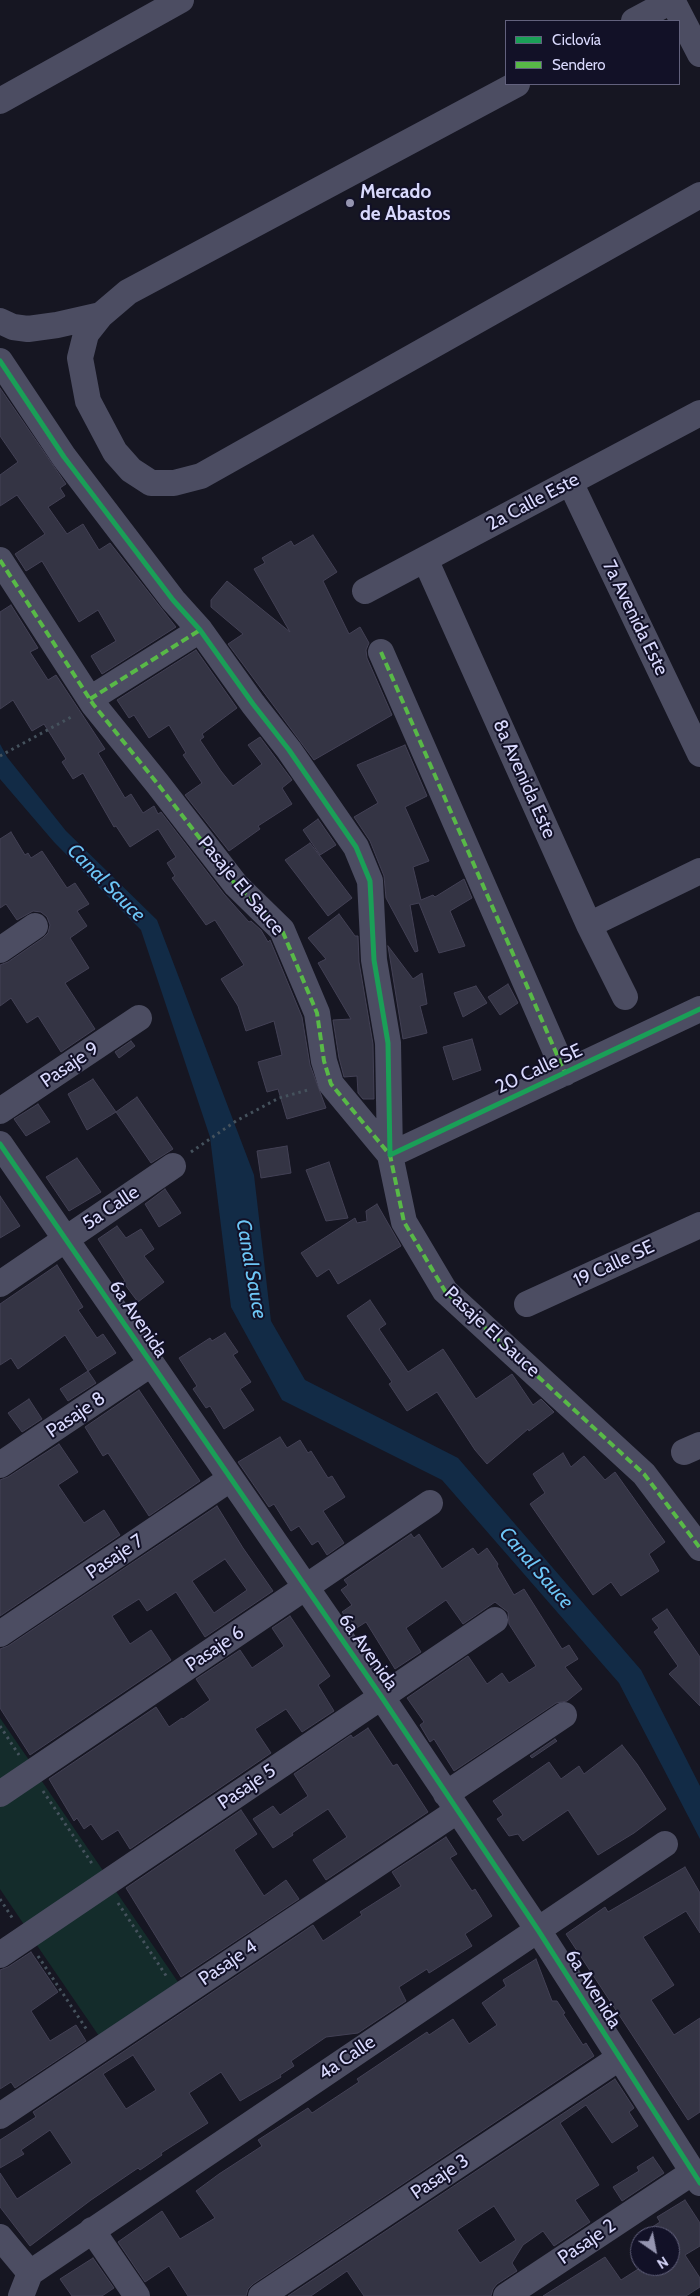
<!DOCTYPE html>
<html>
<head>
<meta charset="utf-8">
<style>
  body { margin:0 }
  #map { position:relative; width:700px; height:2296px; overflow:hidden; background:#161622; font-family:Cabin,sans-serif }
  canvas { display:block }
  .legend { position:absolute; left:505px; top:20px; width:175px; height:65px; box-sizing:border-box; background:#121127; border:1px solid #62617d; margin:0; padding:6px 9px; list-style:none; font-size:15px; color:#d9d9fd }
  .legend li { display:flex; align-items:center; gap:10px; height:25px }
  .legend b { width:25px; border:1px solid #62617d }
  .north { position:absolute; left:630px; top:2226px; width:50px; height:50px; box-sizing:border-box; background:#121127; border:1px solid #62617d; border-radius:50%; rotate:147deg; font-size:14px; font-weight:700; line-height:20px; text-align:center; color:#d9d9fd }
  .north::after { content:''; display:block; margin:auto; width:18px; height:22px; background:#9595b0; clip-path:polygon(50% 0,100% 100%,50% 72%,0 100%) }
</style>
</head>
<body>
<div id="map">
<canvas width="700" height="2296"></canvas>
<ul class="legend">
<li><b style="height:6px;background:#1a9f57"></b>Ciclovía</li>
<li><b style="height:6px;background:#58b947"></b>Sendero</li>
</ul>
<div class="north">N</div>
</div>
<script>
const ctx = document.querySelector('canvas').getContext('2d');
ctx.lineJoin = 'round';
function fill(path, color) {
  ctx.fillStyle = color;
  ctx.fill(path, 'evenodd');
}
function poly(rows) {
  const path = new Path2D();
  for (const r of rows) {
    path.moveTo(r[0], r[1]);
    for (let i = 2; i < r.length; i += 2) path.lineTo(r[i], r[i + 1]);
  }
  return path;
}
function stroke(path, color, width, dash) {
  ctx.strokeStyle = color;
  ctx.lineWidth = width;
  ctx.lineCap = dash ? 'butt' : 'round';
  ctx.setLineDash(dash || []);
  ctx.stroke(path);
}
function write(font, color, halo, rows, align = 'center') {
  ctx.font = font + ' Cabin,sans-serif';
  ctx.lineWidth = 4;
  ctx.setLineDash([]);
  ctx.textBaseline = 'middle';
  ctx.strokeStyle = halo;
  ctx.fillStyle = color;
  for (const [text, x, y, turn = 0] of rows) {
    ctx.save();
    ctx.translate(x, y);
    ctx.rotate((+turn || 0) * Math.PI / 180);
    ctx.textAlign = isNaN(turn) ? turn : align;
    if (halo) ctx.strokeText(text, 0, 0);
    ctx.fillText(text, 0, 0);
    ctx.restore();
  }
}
fill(poly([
  [0,1718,29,1760,0,1780],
  [39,1777,104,1872,25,1926,0,1889,0,1804],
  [113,1887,178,1982,99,2036,34,1941]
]), '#142c2b');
fill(poly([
  [0,744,7,757,66,831,157,920,254,1175,271,1321,305,1380,458,1458,641,1670,700,1786,700,1839,619,1683,442,1480,282,1400,231,1307,210,1137,141,930,54,842,0,779]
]), '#122b46');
const building = poly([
  [0,388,66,484,60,488,65,496,48,507,67,534,83,524,99,550,110,543,176,627,102,674,91,656,116,641,98,610,79,622,42,561,26,571,15,554,45,534,17,495,0,506,0,475,18,462,0,436,0,388],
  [313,535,337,572,323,581,349,634,360,627,369,643,366,650,367,658,392,715,314,760,228,644,243,634,211,607,211,600,227,581,290,632,254,569,265,563,262,558,291,541,294,546,313,535],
  [11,605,38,648,30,652,48,680,56,675,105,749,98,753,125,798,131,794,143,813,154,806,158,814,161,812,224,894,249,922,251,921,261,930,268,942,270,940,302,1017,310,1065,326,1108,287,1119,278,1089,267,1092,258,1062,282,1055,274,1021,246,1031,238,1006,221,979,244,965,215,920,206,925,172,878,175,876,167,863,176,857,158,829,130,847,116,826,114,827,83,773,73,779,62,762,66,759,44,724,32,731,13,700,0,709,0,612,11,605],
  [196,650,237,708,202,734,204,737,200,740,221,771,233,786,262,764,248,745,260,737,292,780,282,788,292,804,258,826,260,829,229,851,185,795,202,783,183,755,186,753,169,725,149,738,134,715,129,718,117,700,196,650],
  [405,745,427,796,405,807,429,861,413,867,421,900,433,895,435,897,464,879,472,898,450,911,465,946,439,953,419,903,410,905,418,951,415,952,386,898,384,876,370,841,354,817,378,803,357,765,405,745],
  [318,819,336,845,320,855,303,830,318,819],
  [11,832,25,855,28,853,31,858,42,851,67,888,75,883,89,904,77,911,87,926,70,938,89,968,65,983,95,1029,61,1052,38,1016,27,1023,11,998,0,1006,0,965,8,962,43,938,48,933,50,925,47,917,41,912,33,911,17,920,6,904,0,908,0,839,11,832],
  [310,843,352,898,328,916,285,860,310,843],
  [339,914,355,936,358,936,359,962,373,1044,374,1099,363,1099,358,1093,357,1076,344,1077,339,1058,333,1020,351,1019,318,963,326,959,308,938,339,914],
  [388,946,413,979,422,973,427,1004,420,1006,427,1033,403,1039,388,946],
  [508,984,518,1003,500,1015,488,997,508,984],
  [476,986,487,1003,463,1017,454,993,476,986],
  [472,1039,481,1070,453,1080,443,1047,472,1039],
  [131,1041,135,1046,119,1058,115,1052,131,1041],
  [93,1079,116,1112,87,1130,68,1094,93,1079],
  [137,1097,173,1149,151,1163,116,1112,137,1097],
  [38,1104,50,1122,26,1136,14,1119,38,1104],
  [287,1146,291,1173,261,1178,257,1151,287,1146],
  [77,1158,101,1192,69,1211,46,1177,77,1158],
  [329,1162,348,1218,326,1221,306,1170,329,1162],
  [165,1189,181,1213,159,1227,145,1204,165,1189],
  [0,1196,20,1226,0,1238,0,1196],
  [377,1204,401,1246,338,1284,329,1269,317,1277,301,1253,355,1218,357,1223,367,1221,366,1211,377,1204],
  [117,1226,126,1238,141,1229,154,1249,144,1256,164,1282,138,1302,123,1282,125,1281,98,1239,117,1226],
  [57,1265,83,1307,78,1310,97,1338,103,1334,116,1353,88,1371,65,1335,18,1369,11,1358,0,1365,0,1304,57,1265],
  [370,1300,386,1324,379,1329,408,1372,443,1349,476,1399,512,1374,533,1405,541,1399,554,1412,529,1431,528,1429,487,1464,475,1450,437,1392,407,1411,389,1384,392,1382,347,1316,370,1300],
  [225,1333,238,1352,233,1355,251,1382,240,1389,254,1410,224,1429,210,1406,206,1408,193,1389,197,1386,179,1358,210,1338,212,1341,225,1333],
  [88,1371,96,1383,68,1401,60,1389,88,1371],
  [139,1390,200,1481,149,1516,108,1453,103,1456,85,1427,139,1390],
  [29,1399,42,1419,22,1432,8,1413,29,1399],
  [280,1437,287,1448,300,1440,308,1453,311,1451,328,1478,332,1476,345,1497,323,1511,344,1543,327,1555,318,1541,312,1545,299,1526,291,1531,274,1504,269,1507,238,1462,280,1437],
  [59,1444,78,1472,58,1485,84,1523,104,1510,120,1535,0,1616,0,1480,8,1477,59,1444],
  [563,1453,571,1467,584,1456,605,1480,615,1472,665,1542,649,1554,659,1571,621,1596,611,1582,593,1595,530,1504,545,1493,533,1474,563,1453],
  [217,1506,243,1548,273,1591,205,1637,176,1592,147,1611,139,1599,112,1616,130,1644,151,1630,171,1660,30,1755,0,1708,0,1649,8,1646,217,1506],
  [225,1559,247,1590,214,1613,192,1581,225,1559],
  [411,1534,414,1538,419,1534,442,1569,473,1548,478,1555,487,1548,498,1564,497,1566,514,1595,524,1589,562,1649,569,1645,578,1659,565,1667,582,1689,567,1701,556,1703,454,1771,434,1739,430,1742,420,1725,424,1722,407,1698,468,1656,487,1684,502,1673,509,1683,536,1666,509,1624,508,1612,495,1602,463,1624,446,1600,406,1628,421,1652,395,1669,366,1622,355,1629,342,1612,352,1605,341,1590,348,1585,344,1580,411,1534],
  [667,1609,700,1657,700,1706,669,1674,678,1666,654,1632,659,1628,652,1619,667,1609],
  [290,1616,330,1676,318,1685,334,1711,302,1732,286,1709,255,1729,271,1753,130,1849,118,1830,102,1840,91,1824,84,1829,77,1818,74,1821,49,1779,156,1707,169,1727,182,1718,183,1719,210,1700,196,1679,240,1650,252,1668,284,1646,272,1628,290,1616],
  [368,1728,393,1766,397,1764,428,1812,326,1880,313,1860,347,1837,328,1809,292,1833,293,1835,273,1848,253,1819,273,1806,280,1815,308,1796,294,1774,351,1735,353,1738,368,1728],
  [555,1739,557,1741,532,1758,530,1756,555,1739],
  [622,1745,637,1764,666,1809,634,1833,598,1855,568,1810,523,1841,518,1834,509,1836,497,1819,503,1815,493,1801,549,1762,561,1779,579,1766,584,1774,622,1745],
  [241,1810,257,1834,234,1850,264,1896,286,1880,299,1899,181,1977,126,1888,241,1810],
  [446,1837,457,1854,450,1858,472,1891,475,1889,492,1916,465,1934,472,1946,429,1973,427,1969,399,1987,406,2001,358,2033,326,2037,291,2061,294,2066,280,2075,281,2077,240,2101,221,2072,189,2093,208,2123,161,2153,162,2155,140,2170,138,2168,91,2200,30,2246,0,2207,0,2173,17,2199,72,2163,50,2130,21,2150,24,2154,0,2168,0,2140,36,2117,33,2112,313,1925,323,1941,362,1915,360,1912,401,1886,392,1872,446,1837],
  [133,2055,156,2090,126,2109,103,2074,133,2055],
  [685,1867,700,1893,700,1933,686,1911,643,1937,674,1985,651,2000,674,2035,700,2018,700,2112,688,2120,566,1934,605,1907,608,1912,685,1867],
  [31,1952,58,1992,31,2011,50,2041,76,2025,86,2041,15,2088,11,2082,0,2089,0,1970,8,1967,31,1952],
  [536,1959,552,2001,557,2001,565,2013,563,2014,583,2045,586,2043,594,2056,253,2284,248,2289,246,2296,188,2296,169,2266,145,2282,118,2242,162,2211,180,2239,215,2218,196,2191,219,2174,262,2146,258,2140,308,2108,312,2113,359,2082,357,2079,427,2032,429,2035,453,2019,469,2044,497,2025,482,2003,506,1986,503,1980,536,1959],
  [615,2079,634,2108,629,2112,638,2126,612,2143,586,2105,560,2123,599,2185,575,2200,590,2222,554,2246,543,2231,523,2245,512,2263,517,2271,497,2284,493,2289,491,2296,364,2296,347,2271,311,2296,288,2296,615,2079],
  [494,2206,516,2240,480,2263,457,2230,494,2206],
  [653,2157,664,2173,622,2201,613,2187,639,2171,637,2167,653,2157],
  [685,2200,700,2223,700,2246,685,2255,700,2278,700,2287,686,2296,543,2296,605,2257,621,2280,643,2266,670,2266,670,2236,640,2236,640,2242,640,2235,660,2222,657,2217,685,2200],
  [93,2258,114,2288,102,2296,72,2296,60,2279,93,2258]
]);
fill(building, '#343444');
stroke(building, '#434155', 1);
stroke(poly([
  [0,756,73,716],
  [191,1152,236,1121,279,1098,308,1090],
  [0,1726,19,1755],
  [43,1791,93,1865],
  [0,1899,13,1919],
  [118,1903,167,1977],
  [38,1956,87,2030]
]), '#45525d', 3, [2.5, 4]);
stroke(poly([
  [672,0,700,54],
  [634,21,673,0],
  [517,84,128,292,101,315,86,334,80,358,88,401,115,452,131,470,151,483,174,483,201,476,700,195],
  [0,101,181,0],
  [0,321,13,327,28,329,57,325,101,315],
  [0,361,64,457,173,600,200,630,253,704,289,750,356,847,370,881,374,960,388,1043,390,1155,700,1009],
  [570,482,700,754],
  [425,559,589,925,625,997],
  [0,560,93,704,157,783,236,885,282,930,317,1013,324,1061,331,1084,390,1155,404,1222,445,1291,644,1474,700,1548],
  [365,591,700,413],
  [381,652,565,1073],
  [90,699,200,630],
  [589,925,700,871],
  [0,950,35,926],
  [0,1111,139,1018],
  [0,1144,381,1696,538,1930,700,2183],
  [0,1284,173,1166],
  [527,1304,700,1225],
  [684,1452,700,1445],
  [0,1465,151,1364],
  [0,1634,230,1479],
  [0,1794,430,1503],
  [446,1794,564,1715],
  [0,1955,495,1620],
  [0,2116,457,1811],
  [92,2230,137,2296],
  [0,2237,30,2273],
  [30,2273,665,1844],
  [21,2296,30,2273],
  [261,2296,619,2058],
  [506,2296,693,2172]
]), '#4c4d62', 26);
stroke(poly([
  [0,560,93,704,157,783,236,885,282,930,317,1013,324,1061,331,1084,390,1155,404,1222,445,1291,644,1474,700,1548],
  [381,652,565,1073],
  [90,699,200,630]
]), '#58b947', 4, [8, 4]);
stroke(poly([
  [0,361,64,457,173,600,200,630,253,704,289,750,356,847,370,881,374,960,388,1043,390,1155,700,1009],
  [0,1144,381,1696,538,1930,700,2183]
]), '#1a9f57', 5);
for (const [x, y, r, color] of [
  [350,203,5,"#9595b0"]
]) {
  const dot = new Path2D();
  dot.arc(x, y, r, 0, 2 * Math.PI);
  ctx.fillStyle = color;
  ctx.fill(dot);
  stroke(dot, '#121127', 2);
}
write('bold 19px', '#d9d9fd', '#121127', [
  ["Mercado",360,192],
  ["de Abastos",360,214]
], 'left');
write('19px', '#d9d9fd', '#121127', [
  ["2a Calle Este",533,502,-28],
  ["7a Avenida Este",635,618,64],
  ["8a Avenida Este",524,779,66],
  ["Pasaje El Sauce",241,886,50],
  ["Pasaje 9",70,1065,-34],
  ["20 Calle SE",539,1069,-25],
  ["5a Calle",111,1208,-34],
  ["19 Calle SE",614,1264,-25],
  ["6a Avenida",138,1319,56],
  ["Pasaje El Sauce",492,1332,43],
  ["Pasaje 8",76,1415,-34],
  ["Pasaje 7",115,1557,-34],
  ["Pasaje 6",215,1649,-34],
  ["6a Avenida",368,1652,55],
  ["Pasaje 5",247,1787,-34],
  ["Pasaje 4",228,1963,-34],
  ["6a Avenida",593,1989,58],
  ["4a Calle",347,2058,-34],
  ["Pasaje 3",440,2177,-34],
  ["Pasaje 2",587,2242,-34]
]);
write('italic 20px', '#6dc6f6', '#121127', [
  ["Canal Sauce",106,883,45],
  ["Canal Sauce",251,1269,80],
  ["Canal Sauce",536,1568,49]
]);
</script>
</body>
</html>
